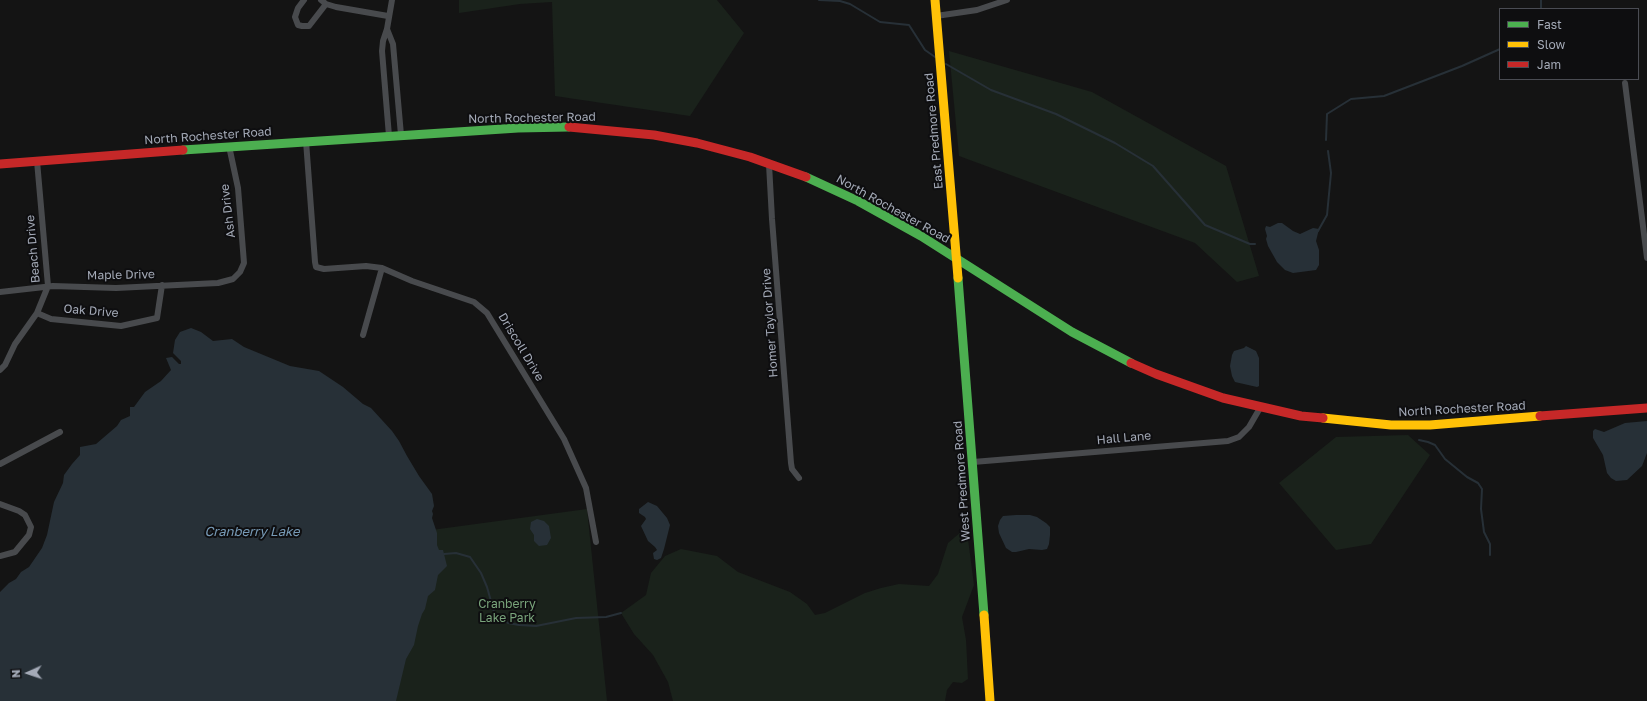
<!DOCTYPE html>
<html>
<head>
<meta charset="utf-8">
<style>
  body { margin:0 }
  #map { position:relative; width:1647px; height:701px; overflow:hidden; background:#141414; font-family:"Golos Text",sans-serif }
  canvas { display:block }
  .legend { position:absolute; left:1499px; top:8px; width:140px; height:72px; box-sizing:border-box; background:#0e0e10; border:1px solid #4a4c53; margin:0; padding:5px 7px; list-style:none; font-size:12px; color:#a4aab7 }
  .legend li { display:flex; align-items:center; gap:8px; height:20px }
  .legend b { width:20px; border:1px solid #4a4c53 }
  .north { position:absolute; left:8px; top:653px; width:40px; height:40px; -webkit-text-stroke:3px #0e0e10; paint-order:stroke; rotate:267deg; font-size:11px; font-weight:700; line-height:16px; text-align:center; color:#a4aab7 }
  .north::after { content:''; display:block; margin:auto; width:14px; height:18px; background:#a4aab7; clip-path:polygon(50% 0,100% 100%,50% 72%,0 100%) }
</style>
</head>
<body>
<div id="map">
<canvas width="1647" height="701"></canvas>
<ul class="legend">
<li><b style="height:5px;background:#4caf50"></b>Fast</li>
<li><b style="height:5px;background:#ffc107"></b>Slow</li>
<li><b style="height:5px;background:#c62828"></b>Jam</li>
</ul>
<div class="north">N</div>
</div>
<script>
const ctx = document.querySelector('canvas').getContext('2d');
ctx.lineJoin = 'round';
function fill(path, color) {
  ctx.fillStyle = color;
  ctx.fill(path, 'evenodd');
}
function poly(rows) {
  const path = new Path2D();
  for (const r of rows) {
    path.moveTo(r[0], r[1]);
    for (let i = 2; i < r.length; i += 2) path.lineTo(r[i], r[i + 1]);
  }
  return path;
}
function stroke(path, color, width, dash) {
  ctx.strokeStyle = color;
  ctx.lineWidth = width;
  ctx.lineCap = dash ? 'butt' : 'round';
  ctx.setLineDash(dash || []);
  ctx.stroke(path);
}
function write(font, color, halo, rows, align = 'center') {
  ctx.font = font + ' "Golos Text",sans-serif';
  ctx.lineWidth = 4;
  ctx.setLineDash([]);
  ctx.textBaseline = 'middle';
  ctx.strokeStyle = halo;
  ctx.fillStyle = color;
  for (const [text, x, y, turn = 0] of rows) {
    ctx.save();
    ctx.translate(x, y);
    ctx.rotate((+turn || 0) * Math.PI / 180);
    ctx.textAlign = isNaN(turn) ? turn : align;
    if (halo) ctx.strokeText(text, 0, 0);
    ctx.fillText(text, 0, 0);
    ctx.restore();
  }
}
fill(poly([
  [459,0,717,0,744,33,690,116,555,96,552,2,520,4,459,13],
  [949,51,1092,92,1226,166,1259,276,1237,282,1195,243,959,156],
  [1408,435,1430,455,1371,544,1336,550,1279,483,1336,437],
  [587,509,607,701,289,701,276,551],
  [961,532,968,539,974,585,962,617,966,640,968,679,962,683,953,682,947,690,945,701,673,701,668,682,653,655,634,634,621,613,646,595,651,573,665,556,681,549,717,556,738,572,790,592,807,604,815,615,825,613,865,593,881,588,899,584,929,586,938,574,948,543]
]), '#1a221b');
fill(poly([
  [1278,223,1282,223,1293,231,1300,234,1313,228,1319,229,1316,241,1319,250,1319,265,1316,270,1293,273,1285,270,1277,262,1268,246,1266,239,1267,236,1265,229,1266,226,1270,227],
  [191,328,201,332,213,341,232,339,244,347,290,366,319,371,343,387,363,404,371,408,392,431,399,441,407,456,419,476,432,494,434,506,432,511,433,514,432,518,437,533,437,545,439,550,443,550,447,566,438,575,435,590,428,596,425,609,422,614,418,626,414,645,406,659,396,701,0,701,0,592,9,583,16,579,21,572,29,567,42,548,47,535,54,502,63,483,64,475,72,464,80,455,80,447,96,444,117,426,121,420,130,416,130,407,134,407,145,392,161,381,171,370,166,358,172,357,179,364,181,364,181,361,173,353,175,340,180,332],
  [1246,346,1256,351,1259,358,1259,386,1257,387,1235,382,1232,376,1230,366,1232,355,1234,351,1244,348],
  [1647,421,1647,453,1642,466,1627,480,1616,481,1611,478,1607,473,1603,455,1593,438,1593,431,1595,429,1604,432,1625,423],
  [648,502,657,506,667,518,670,525,664,549,661,558,657,560,654,559,653,553,657,550,655,547,648,541,641,526,646,519,645,517,639,513,639,509],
  [1016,515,1030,515,1037,517,1046,523,1050,527,1050,535,1049,544,1047,549,1042,550,1029,549,1016,552,1012,552,1006,548,999,533,998,526,1000,520,1003,516],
  [537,519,544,521,549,526,551,538,547,545,539,546,534,541,534,535,530,529,531,522]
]), '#273037');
stroke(poly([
  [819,0,840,1,850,4,880,22,909,25,925,50,935,57],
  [1541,9,1541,0],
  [946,64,991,90,1056,114,1115,143,1153,166,1205,225,1250,244,1255,244],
  [1326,140,1327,114,1351,99,1384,96,1462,66,1500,49],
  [1318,231,1327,215,1331,173,1328,151],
  [1419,440,1428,442,1435,445,1445,459,1467,477,1478,483,1482,489,1481,509,1484,532,1490,544,1490,555],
  [444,554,456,553,470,557,481,573,487,587,494,612,497,616,508,623,519,625,536,626,576,618,606,617,621,613]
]), '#273037', 2);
stroke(poly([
  [304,0,298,8,295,17,298,25,302,26,309,26,326,4],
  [321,0,326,4,336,7,388,16],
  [936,16,977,10,1007,0],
  [387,29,393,44,401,135],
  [1625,83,1647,258],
  [389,136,382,51,383,41,387,29,392,0],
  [306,141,315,262,316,267,324,269,366,266,382,268,412,281,474,302,487,313,564,439,586,488,596,542],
  [769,164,772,219,791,463,792,469,799,478],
  [0,292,53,286,116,288,218,283,233,279,240,272,244,263,238,188,229,146],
  [37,313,51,319,121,326,157,318,162,285],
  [363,335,382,268],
  [0,370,5,365,15,344,37,313,48,286,37,161],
  [973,462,1228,441,1239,437,1249,427,1260,408],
  [0,464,60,432],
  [0,504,19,511,25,515,31,527,29,535,15,552,0,556]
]), '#484a4d', 6);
stroke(poly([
  [183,150,518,128,569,127],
  [806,177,858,201,921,236,1072,332,1131,363],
  [958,278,984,615]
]), '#4caf50', 9);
stroke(poly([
  [935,0,958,278],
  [1323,418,1391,425,1430,425,1540,416],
  [984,615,990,701]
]), '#ffc107', 9);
stroke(poly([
  [569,127,654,135,697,143,750,157,806,177],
  [0,164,183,150],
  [1131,363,1156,374,1223,398,1301,416,1323,418],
  [1540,416,1647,408]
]), '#c62828', 9);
write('12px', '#a4aab7', '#0e0e10', [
  ["North Rochester Road",532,118,-1],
  ["East Predmore Road",934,131,-95],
  ["North Rochester Road",208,136,-4],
  ["North Rochester Road",893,209,29],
  ["Ash Drive",228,211,-97],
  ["Beach Drive",33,249,-95],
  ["Maple Drive",121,275,-1],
  ["Oak Drive",91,311,5],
  ["Homer Taylor Drive",770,323,-94],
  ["Driscoll Drive",521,347,59],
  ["North Rochester Road",1462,409,-3],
  ["Hall Lane",1124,438,-5],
  ["West Predmore Road",962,481,-94]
]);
write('12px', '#79a47b', '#0e0e10', [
  ["Cranberry",507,604],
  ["Lake Park",507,618]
]);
write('italic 13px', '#779ab6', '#0e0e10', [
  ["Cranberry Lake",252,532]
]);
</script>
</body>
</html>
